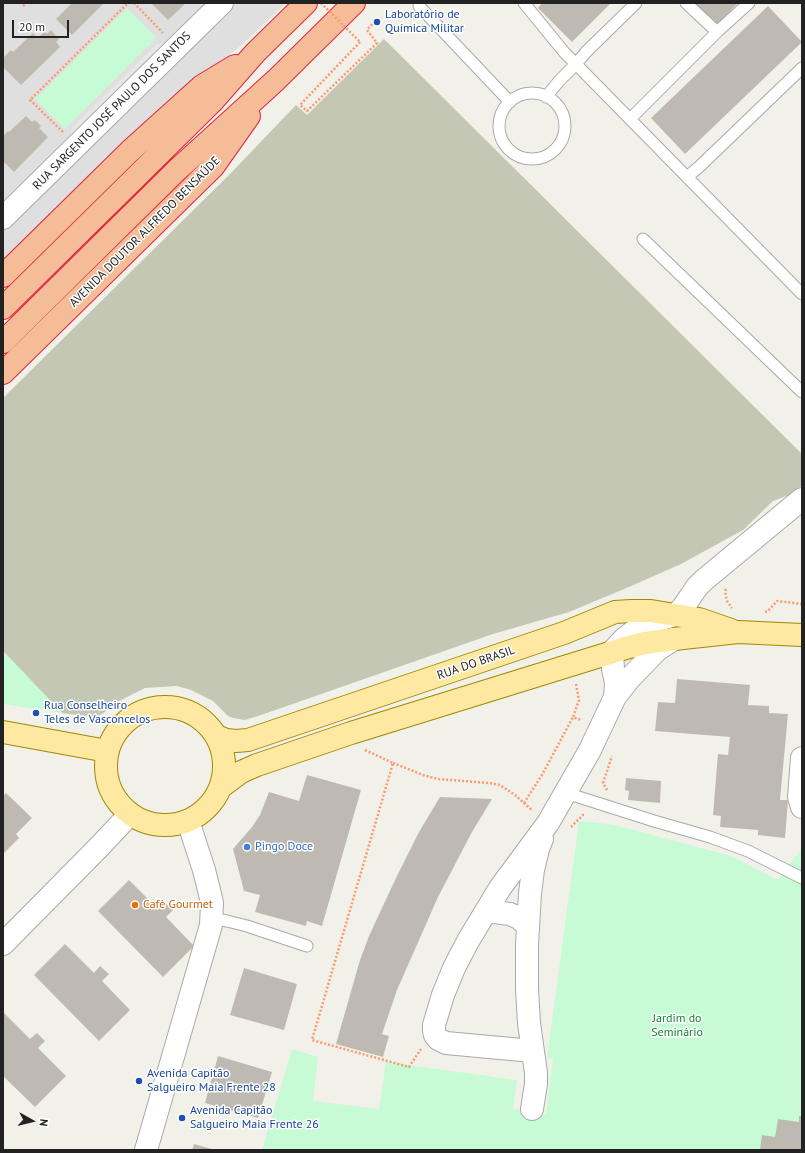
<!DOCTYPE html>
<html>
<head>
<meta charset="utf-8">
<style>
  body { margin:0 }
  #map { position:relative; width:805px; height:1153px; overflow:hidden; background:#f2f1e9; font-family:"PT Sans",sans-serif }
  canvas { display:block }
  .frame { position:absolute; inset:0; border:4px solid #222; pointer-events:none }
  .north { position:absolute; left:12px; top:1101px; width:40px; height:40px; -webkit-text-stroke:3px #fff; paint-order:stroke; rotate:98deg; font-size:11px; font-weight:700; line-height:16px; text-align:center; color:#222 }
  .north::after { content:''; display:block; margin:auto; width:14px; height:18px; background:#222; clip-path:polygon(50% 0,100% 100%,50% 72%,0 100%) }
  .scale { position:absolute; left:12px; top:20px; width:57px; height:18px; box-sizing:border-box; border:2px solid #222; border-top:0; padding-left:5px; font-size:12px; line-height:14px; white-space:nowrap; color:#222; -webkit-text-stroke:3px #fff; paint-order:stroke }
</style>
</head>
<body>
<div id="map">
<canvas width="805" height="1153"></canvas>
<div class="frame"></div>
<div class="north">N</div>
<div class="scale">20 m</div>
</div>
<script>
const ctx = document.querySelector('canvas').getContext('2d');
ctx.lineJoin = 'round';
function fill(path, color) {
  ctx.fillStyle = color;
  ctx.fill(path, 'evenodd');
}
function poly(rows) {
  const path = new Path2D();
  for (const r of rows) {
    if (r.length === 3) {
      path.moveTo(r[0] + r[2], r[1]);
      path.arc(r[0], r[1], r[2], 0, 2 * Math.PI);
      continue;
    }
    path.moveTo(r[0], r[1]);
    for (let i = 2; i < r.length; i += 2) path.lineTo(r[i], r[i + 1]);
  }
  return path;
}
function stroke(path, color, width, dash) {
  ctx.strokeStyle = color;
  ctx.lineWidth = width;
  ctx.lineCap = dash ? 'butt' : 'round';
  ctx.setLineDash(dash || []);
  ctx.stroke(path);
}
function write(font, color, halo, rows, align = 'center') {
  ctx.font = font + ' "PT Sans",sans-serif';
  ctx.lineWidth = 3;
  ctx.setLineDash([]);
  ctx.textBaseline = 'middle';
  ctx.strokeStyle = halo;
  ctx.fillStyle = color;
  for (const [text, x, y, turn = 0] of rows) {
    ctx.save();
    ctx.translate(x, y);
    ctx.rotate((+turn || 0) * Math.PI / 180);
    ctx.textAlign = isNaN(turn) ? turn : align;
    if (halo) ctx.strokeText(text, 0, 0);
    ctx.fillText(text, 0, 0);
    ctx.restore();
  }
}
fill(poly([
  [3,3,209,3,167,44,157,44,72,128,71,138,3,205],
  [235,3,286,3,242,45,178,94,149,119,3,262,3,231]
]), '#e0dfdf');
fill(poly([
  [384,39,802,454,802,485,789,495,773,501,743,530,681,564,629,587,569,612,493,634,264,714,245,720,233,718,228,716,213,701,191,690,177,686,145,688,119,701,102,714,93,717,62,713,3,651,3,398,230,174,296,105,307,115]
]), '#c4c7b3');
fill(poly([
  [127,8,157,38,65,129,35,99],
  [3,651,62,713,3,704],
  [579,821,591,822,615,825,731,856,778,880,802,848,802,1150,262,1150,292,1049,318,1057,313,1101,379,1109,386,1062,517,1080,513,1109,546,1114,553,1059,547,1058]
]), '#c6fbd5');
fill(poly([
  [157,44,167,44,71,138,72,128]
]), '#e6e6e6');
fill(poly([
  [72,3,104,3,72,35,56,19],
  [151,3,186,3,168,20],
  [542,3,611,3,572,42,538,8],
  [689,3,738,3,714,28],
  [768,6,802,42,685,154,651,118],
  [51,30,59,39,56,42,60,47,21,85,3,67,3,58,11,50,13,52,33,33,38,38,45,31,47,34],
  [26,116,32,122,35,120,41,126,39,128,48,137,14,172,4,162,3,163,3,136,8,131,9,132],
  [677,679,750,685,748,705,769,706,769,713,788,714,780,800,788,800,785,838,758,835,758,830,720,827,721,816,713,815,718,754,728,755,730,737,655,731,658,702,675,703],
  [307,775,361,790,322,926,307,921,306,926,255,912,260,895,244,891,233,849,252,827,260,815,269,792,299,801],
  [626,778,661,781,660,803,628,800,629,791,625,790],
  [6,793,32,818,16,834,19,838,3,854,3,796],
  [440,797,492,799,472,832,438,897,397,990,382,1034,389,1036,383,1057,336,1044,360,960,369,936,396,878,419,832],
  [129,880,158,909,164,902,173,910,166,917,194,946,163,977,98,911],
  [65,944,94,973,100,966,109,974,102,981,130,1010,99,1041,34,975],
  [244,968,297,984,284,1030,230,1015],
  [3,1012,30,1039,37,1033,45,1041,38,1048,66,1076,35,1107,3,1076],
  [218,1056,272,1072,258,1118,205,1103],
  [799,1116,802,1116,802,1150,760,1150,762,1135,775,1137,778,1119,799,1122],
  [194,1144,215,1150,192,1150]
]), '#bfbab1');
const service = poly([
  [524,3,564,52,802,294],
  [686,3,717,32],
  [419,6,510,102],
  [532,126,33],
  [546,97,559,81,576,64,586,52,636,3],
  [630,119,717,32,749,3],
  [687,177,699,167,802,68],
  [643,239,802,392],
  [566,793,654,821,710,837,748,851,802,878],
  [211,918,227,921,247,926,307,946]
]);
const minor = poly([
  [3,218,222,3],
  [615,697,616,683,613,669,612,652,624,639,642,625,654,621,676,615,684,606,697,587,704,580,802,499],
  [802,758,799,797,802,807],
  [486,911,510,914,519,918,528,926],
  [3,944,100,846,130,814],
  [533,1051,446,1043,438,1039,435,1035,434,1031,434,1025,443,995,454,968,468,941,500,888,548,823,590,750,615,697,629,679,657,650,674,639],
  [532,1109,536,1084,536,1073,529,1023,527,989,527,945,530,893,533,870,538,849,542,839],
  [146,1150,211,925,212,903,209,890,204,870,188,821]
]);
const primary = poly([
  [165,766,59],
  [3,732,107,751],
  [216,736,226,740,236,741,248,740,564,633,615,612,631,611,651,611,699,619,731,630],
  [221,787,241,772,257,765,351,733,629,647,645,643,674,639,738,632,802,635]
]);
const trunk = poly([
  [3,276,130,151,202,86,235,66],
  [3,308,212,102,255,53,306,3],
  [3,342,177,170,276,80,354,3],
  [3,373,213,167,249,116]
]);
stroke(service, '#a9a9a9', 13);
stroke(minor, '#a9a9a9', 24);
stroke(primary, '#a08900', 24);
stroke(trunk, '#e12541', 24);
stroke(poly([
  [134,3,163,33],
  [23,6,26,3],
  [360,42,300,105,307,111,377,43,367,30,376,20],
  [63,132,30,100,128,3],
  [726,589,725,591,727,601,732,608],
  [765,612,768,611,777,601,802,604],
  [576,684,579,700,573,717,581,720],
  [365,750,393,763,312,1040,409,1067,421,1049],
  [393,763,423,775,438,779,489,783,500,785,515,795,533,811],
  [607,790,603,783,612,756],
  [524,803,542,775,573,717],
  [571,827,583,815,585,815]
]), '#fe986e', 2.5, [2, 2]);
stroke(service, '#fff', 11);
stroke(minor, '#fff', 22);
stroke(primary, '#ffe8a1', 22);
stroke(trunk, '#f5bc98', 22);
stroke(poly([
  [321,3,360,42]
]), '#fe986e', 2.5, [2, 2]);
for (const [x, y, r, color] of [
  [377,22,4,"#1a4fb4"],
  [36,713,4,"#1a4fb4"],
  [247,847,4,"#3f7fe0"],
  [135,905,4,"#e8710a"],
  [139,1081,4,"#1a4fb4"],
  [182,1118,4,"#1a4fb4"]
]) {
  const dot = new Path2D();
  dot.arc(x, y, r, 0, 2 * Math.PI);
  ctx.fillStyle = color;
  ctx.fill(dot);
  stroke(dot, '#fff', 1.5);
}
write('12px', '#164399', '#fff', [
  ["Laboratório de",385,15],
  ["Química Militar",385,29],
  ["Rua Conselheiro",44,706],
  ["Teles de Vasconcelos",44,720],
  ["Avenida Capitão",147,1074],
  ["Salgueiro Maia Frente 28",147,1088],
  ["Avenida Capitão",190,1111],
  ["Salgueiro Maia Frente 26",190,1125]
], 'left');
write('12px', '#222', '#fff', [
  ["RUA SARGENTO JOSÉ PAULO DOS SANTOS",112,111,-45],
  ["AVENIDA DOUTOR ALFREDO BENSAÚDE",145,232,-45],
  ["RUA DO BRASIL",476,663,-19]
]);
write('12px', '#366cbe', '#fff', [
  ["Pingo Doce",255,847]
], 'left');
write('12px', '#c56008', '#fff', [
  ["Cafè Gourmet",143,905]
], 'left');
write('12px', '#08872b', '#fff', [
  ["Jardim do",677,1019],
  ["Seminário",677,1033]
]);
</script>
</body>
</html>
